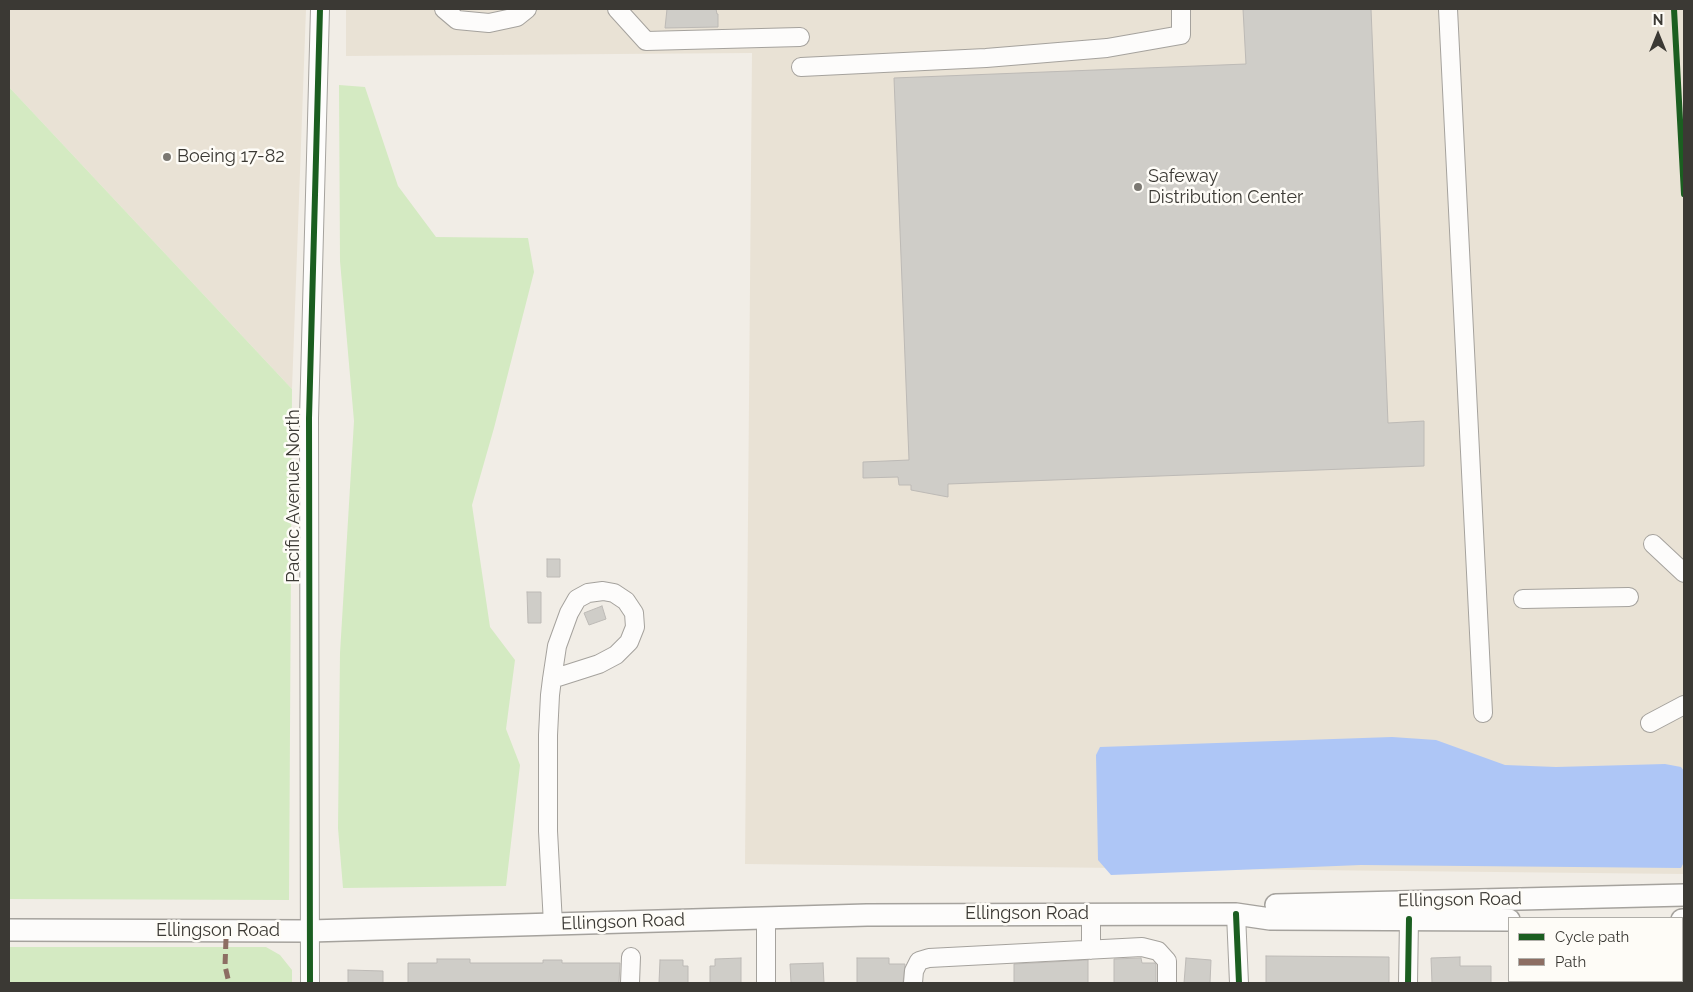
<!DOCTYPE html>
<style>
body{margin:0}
#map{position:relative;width:1693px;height:992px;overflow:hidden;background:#f1ede6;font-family:Raleway,sans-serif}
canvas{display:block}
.frame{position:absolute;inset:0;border:10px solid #3b3934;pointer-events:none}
.legend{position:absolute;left:1508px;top:917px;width:175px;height:65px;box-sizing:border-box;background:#fefcf7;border:1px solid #b0aea9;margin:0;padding:6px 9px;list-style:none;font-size:15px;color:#3b3934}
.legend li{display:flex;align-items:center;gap:10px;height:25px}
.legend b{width:25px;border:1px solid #b0aea9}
.north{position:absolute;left:1633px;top:10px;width:50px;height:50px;-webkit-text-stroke:4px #fefcf7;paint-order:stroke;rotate:0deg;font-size:14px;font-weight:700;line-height:20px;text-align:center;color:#3b3934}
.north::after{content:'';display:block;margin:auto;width:18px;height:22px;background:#3b3934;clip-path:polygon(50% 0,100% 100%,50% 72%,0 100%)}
</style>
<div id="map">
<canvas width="1693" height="992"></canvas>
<div class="frame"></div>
<ul class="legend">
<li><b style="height:6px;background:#1b5e20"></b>Cycle path</li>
<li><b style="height:6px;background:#8d6e63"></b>Path</li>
</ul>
<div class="north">N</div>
</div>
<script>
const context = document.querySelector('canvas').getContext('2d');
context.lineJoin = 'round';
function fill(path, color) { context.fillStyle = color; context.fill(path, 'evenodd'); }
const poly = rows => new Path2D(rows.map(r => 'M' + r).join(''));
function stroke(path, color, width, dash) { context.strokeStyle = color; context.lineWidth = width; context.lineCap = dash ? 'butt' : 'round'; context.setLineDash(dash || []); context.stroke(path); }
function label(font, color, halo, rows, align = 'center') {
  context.font = font + ' Raleway,sans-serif'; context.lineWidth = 5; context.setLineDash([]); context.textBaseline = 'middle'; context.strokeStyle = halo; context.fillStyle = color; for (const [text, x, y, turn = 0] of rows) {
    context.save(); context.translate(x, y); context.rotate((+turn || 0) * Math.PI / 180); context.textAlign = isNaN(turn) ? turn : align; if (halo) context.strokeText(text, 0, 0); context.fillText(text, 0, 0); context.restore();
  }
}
fill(poly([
 [9,9,306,9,292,389,9,87],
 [346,9,1684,9,1684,874,745,864,752,53,346,56]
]), '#e9e2d5');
fill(poly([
 [339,85,365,87,398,186,436,237,528,238,534,272,494,428,472,505,490,627,515,660,506,729,520,765,506,886,343,888,338,828,340,653,354,421,340,261],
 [9,87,292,389,289,900,9,899],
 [9,947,266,947,280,955,292,970,292,983,9,983]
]), '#d4eac2');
fill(poly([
 [1392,737,1436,740,1505,765,1556,767,1665,764,1681,767,1684,771,1684,862,1681,868,1361,865,1111,875,1098,860,1096,755,1100,747]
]), '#aec6f6');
const building = poly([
 [667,9,716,9,717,14,718,14,718,27,665,28,667,9],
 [1243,9,1371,9,1388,423,1424,421,1424,466,948,484,948,497,911,490,911,485,899,485,898,477,863,478,863,462,909,460,894,78,1246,64,1243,9],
 [547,559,560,559,560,577,547,577,547,559],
 [527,592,541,592,541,623,528,623,527,592],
 [602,606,606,619,589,625,584,613,602,606],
 [1266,956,1389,957,1389,983,1266,983,1266,956],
 [1460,957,1460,966,1491,966,1491,983,1432,983,1431,958,1460,957],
 [741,958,741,983,710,983,710,966,715,966,715,959,741,958],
 [857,958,889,958,889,964,905,964,903,983,857,983,857,958],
 [1141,958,1142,963,1155,963,1156,965,1156,983,1114,983,1114,959,1141,958],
 [1186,958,1211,960,1210,983,1184,983,1186,958],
 [437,959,470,959,470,963,543,963,543,960,562,960,562,963,620,963,619,983,408,983,408,963,437,963,437,959],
 [660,960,683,960,683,966,688,966,688,983,659,983,660,960],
 [1088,960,1088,983,1014,983,1014,964,1088,960],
 [823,963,824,983,791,983,790,964,823,963],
 [348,970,383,971,383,983,348,983,348,970]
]);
fill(building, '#cfcdc8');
stroke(building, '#bdbab6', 1);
const minor = poly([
 [444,9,457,20,489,23,517,17,527,9],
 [617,9,646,41,800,37],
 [1448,9,1483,713],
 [801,67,986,58,1107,48,1181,35,1181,9],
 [1653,544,1684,573],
 [1523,599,1629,597],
 [552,679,599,664,616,655,629,642,635,627,634,613,626,601,614,593,603,591,588,593,577,599,569,613,557,646,552,679,550,695,548,735,548,831,553,924],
 [1650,723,1684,705],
 [1091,914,1091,950],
 [1236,914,1239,983],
 [766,918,766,983],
 [310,983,309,418,320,9],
 [630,983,631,957],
 [913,983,914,971,919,961,929,958,1142,947,1158,951,1167,961,1167,983],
 [1408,983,1409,919]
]);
const major = poly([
 [1276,905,1684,895],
 [1682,920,1684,920],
 [9,930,310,931,867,915,1236,914,1270,919,1509,920]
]);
stroke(minor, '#a5a29d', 20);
stroke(major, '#a5a29d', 24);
stroke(minor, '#fdfcfb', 18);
stroke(major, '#fdfcfb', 21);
stroke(poly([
 [226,939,225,966,229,983]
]), '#8d6e63', 5, [10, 5]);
stroke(poly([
 [1674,9,1684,194],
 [1236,914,1239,983],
 [310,983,309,418,320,9],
 [1408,983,1409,919]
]), '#1b5e20', 6);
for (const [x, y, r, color] of [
 [167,157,5,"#7b7872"],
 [1138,187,5,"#7b7872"]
]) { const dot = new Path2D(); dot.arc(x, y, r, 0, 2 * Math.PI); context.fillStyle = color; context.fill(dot); stroke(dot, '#fefcf7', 2); }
label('18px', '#3b3934', '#fefcf7', [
 ["Boeing 17-82",177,157],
 ["Safeway",1148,177],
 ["Distribution Center",1148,198]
], 'left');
label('18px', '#3b3934', '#fefcf7', [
 ["Pacific Avenue North",294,496,-90],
 ["Ellingson Road",1460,900,-1],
 ["Ellingson Road",1027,914],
 ["Ellingson Road",623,922,-2],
 ["Ellingson Road",218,931]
]);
</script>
